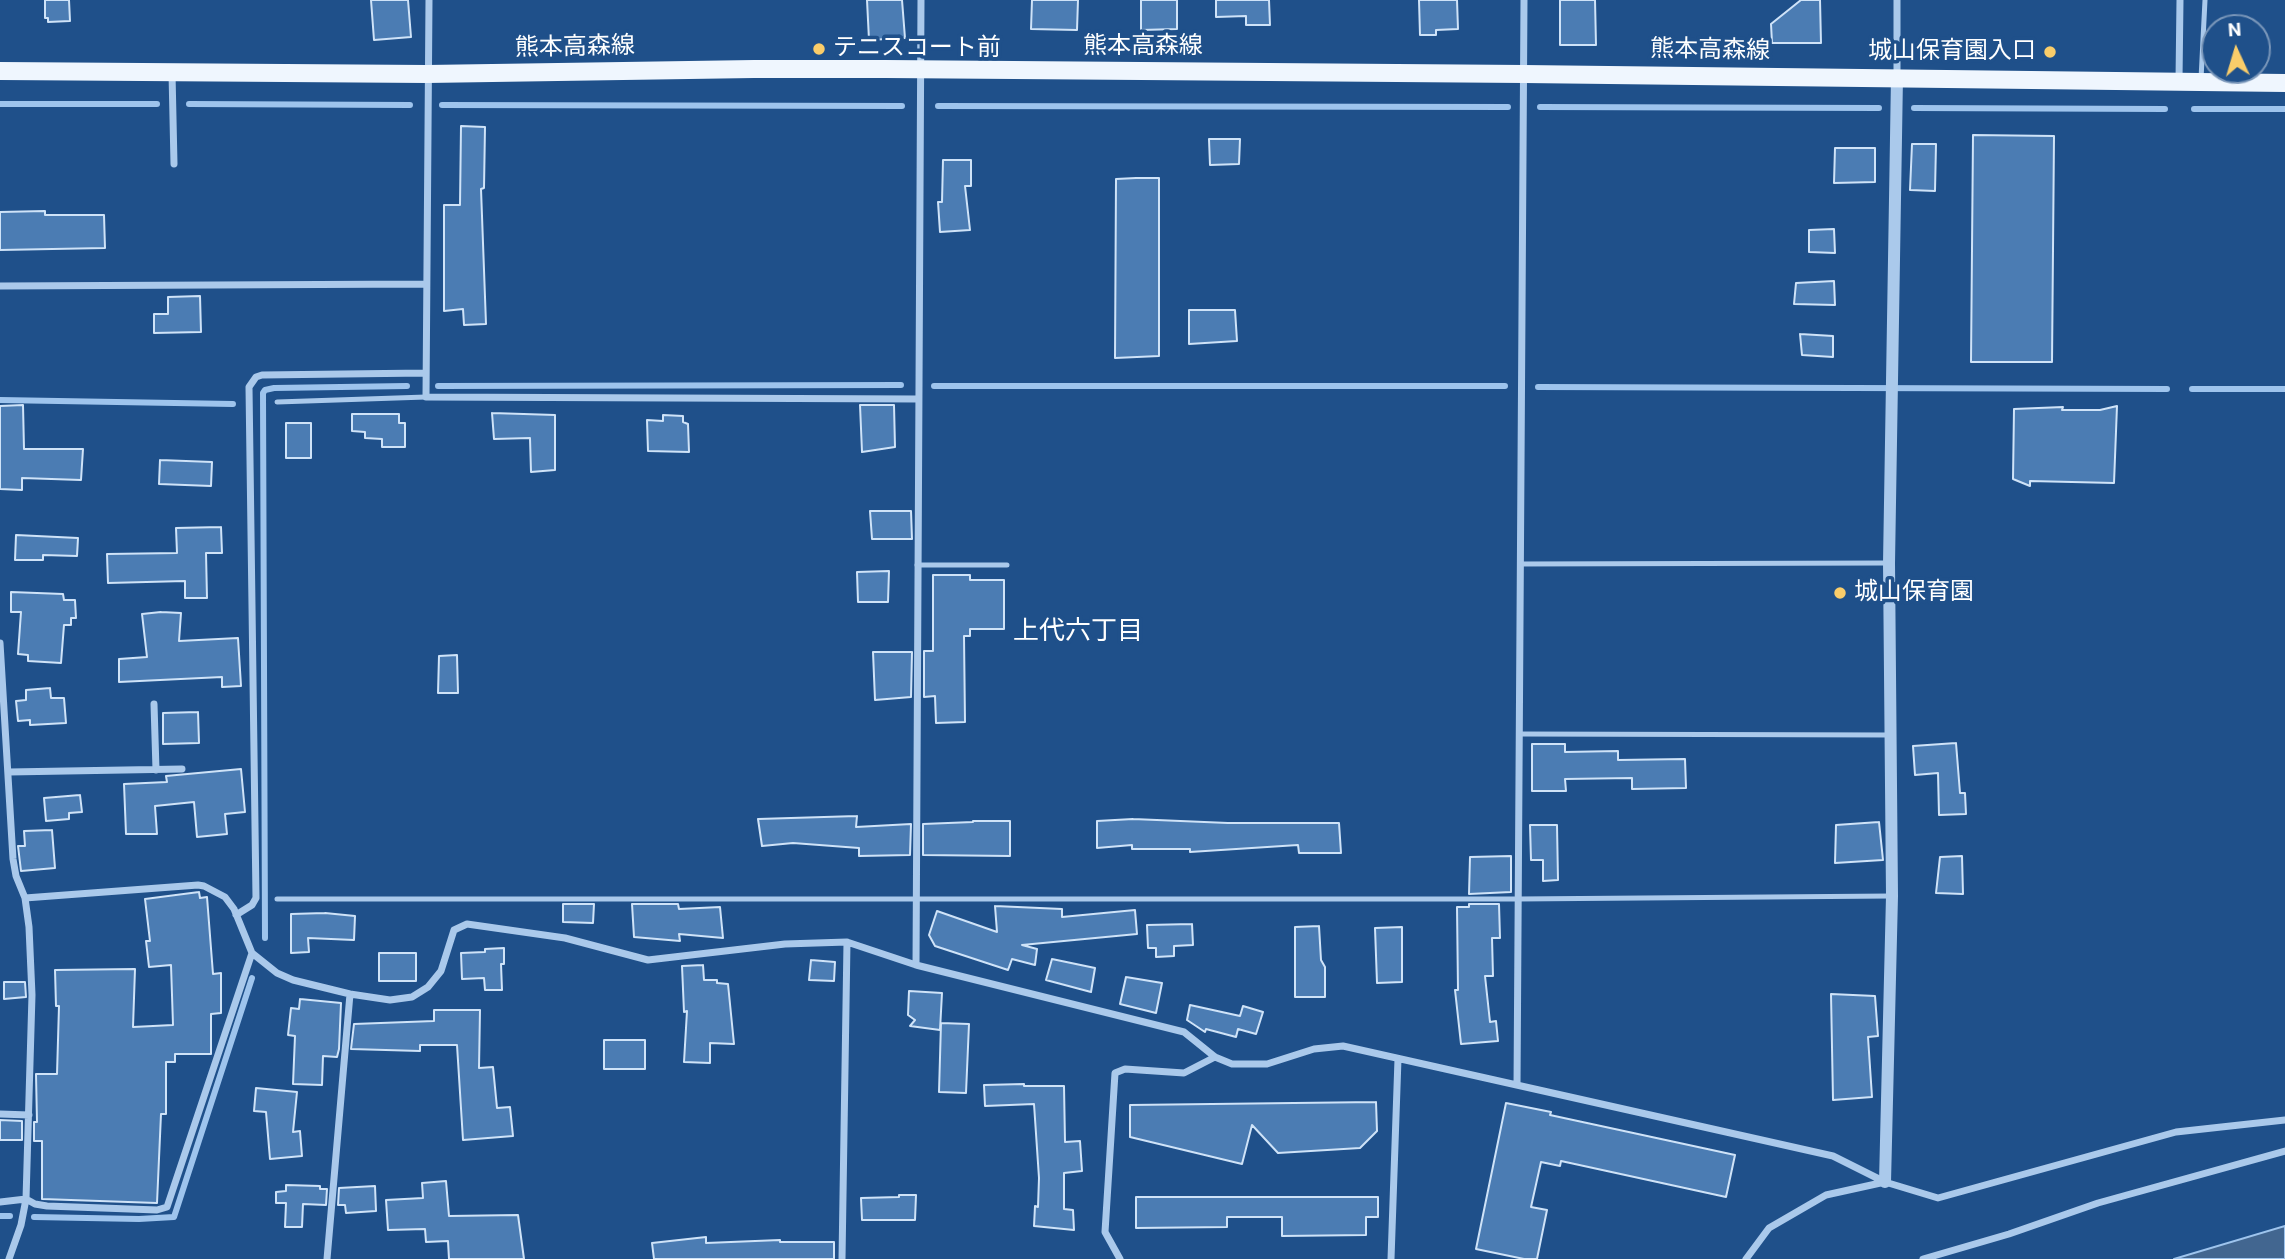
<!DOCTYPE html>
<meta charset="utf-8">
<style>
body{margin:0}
#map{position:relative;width:2285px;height:1259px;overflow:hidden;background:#1f508a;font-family:Roboto,sans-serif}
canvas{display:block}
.north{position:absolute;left:2201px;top:14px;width:70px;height:70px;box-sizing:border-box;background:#1f508a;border:2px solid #7996b9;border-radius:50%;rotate:356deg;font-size:19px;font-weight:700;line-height:28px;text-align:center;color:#fff}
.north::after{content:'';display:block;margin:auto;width:24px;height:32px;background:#facd6a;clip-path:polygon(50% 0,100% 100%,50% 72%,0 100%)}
</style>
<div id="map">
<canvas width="2285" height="1259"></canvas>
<div class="north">N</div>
</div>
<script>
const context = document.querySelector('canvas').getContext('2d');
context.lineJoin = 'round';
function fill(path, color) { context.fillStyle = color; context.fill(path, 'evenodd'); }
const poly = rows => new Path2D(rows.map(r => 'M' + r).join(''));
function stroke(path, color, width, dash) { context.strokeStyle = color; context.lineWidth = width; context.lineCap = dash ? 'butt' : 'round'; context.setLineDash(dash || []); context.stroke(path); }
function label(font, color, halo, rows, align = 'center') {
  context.font = font + ' Roboto,"Noto Sans JP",sans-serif'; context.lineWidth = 7; context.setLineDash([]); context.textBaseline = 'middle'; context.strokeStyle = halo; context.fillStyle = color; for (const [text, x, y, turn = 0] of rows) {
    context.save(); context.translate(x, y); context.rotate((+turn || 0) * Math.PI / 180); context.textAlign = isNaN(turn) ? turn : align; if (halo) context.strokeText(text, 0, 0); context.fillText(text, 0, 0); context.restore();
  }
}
const water = poly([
 [2285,1226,2285,1259,2174,1259,2285,1226]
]);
fill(water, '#426690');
stroke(water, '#9ec4ed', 2);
stroke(poly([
 [0,104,157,104],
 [189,104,410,105],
 [442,105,902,106],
 [938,106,1508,107],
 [1540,107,1879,108],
 [1914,108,2165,109],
 [2194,109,2285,109],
 [438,386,901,385],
 [934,386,1505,386],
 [1538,387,2167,389],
 [2192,389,2285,389],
 [0,400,233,404],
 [265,938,263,393,265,390,274,388,407,386],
 [0,1216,10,1216],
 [34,1217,139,1219,174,1217,252,978]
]), '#9ec4ed', 6);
const building = poly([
 [45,0,69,0,70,21,48,22,48,18,45,18,45,0],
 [371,0,408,0,411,37,374,40,371,0],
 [867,0,902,0,905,38,869,40,867,0],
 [1032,0,1078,0,1077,30,1031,29,1032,0],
 [1141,0,1177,0,1177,29,1141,30,1141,0],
 [1216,0,1269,0,1270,25,1246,25,1246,16,1216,17,1216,0],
 [1419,0,1457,0,1458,29,1436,30,1436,35,1420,35,1419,0],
 [1560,0,1595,0,1596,45,1560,45,1560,0],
 [1801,0,1820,0,1821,43,1772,43,1771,24,1801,0],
 [461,126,485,127,484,188,481,189,486,324,464,325,463,309,444,311,444,205,460,205,461,126],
 [1973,135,2054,136,2052,362,1971,362,1973,135],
 [1209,139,1240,139,1239,164,1210,165,1209,139],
 [1912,144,1936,144,1935,191,1910,190,1912,144],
 [1835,148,1875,148,1875,182,1834,183,1835,148],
 [943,160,971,160,971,186,965,186,970,230,940,232,938,202,942,202,943,160],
 [1136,178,1159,178,1159,356,1115,358,1116,179,1136,178],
 [45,211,45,215,104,215,105,248,0,250,0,212,45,211],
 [1834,229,1835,253,1809,252,1809,230,1834,229],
 [1834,281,1835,305,1794,304,1796,283,1834,281],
 [200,296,201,332,154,333,154,314,168,314,168,297,200,296],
 [1189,310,1235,310,1237,341,1189,344,1189,310],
 [1800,334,1833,336,1833,357,1802,355,1800,334],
 [23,405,24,449,83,449,81,480,22,478,22,490,0,489,0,406,23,405],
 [860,405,894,405,895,447,862,452,860,405],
 [2117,406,2114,483,2030,481,2030,486,2013,479,2014,409,2063,407,2062,410,2100,410,2117,406],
 [492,413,555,415,555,470,531,472,530,438,494,439,492,413],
 [352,414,399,414,399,423,405,423,405,447,382,447,382,439,365,438,365,432,352,431,352,414],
 [663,415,683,416,683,422,688,424,689,452,648,451,647,420,663,421,663,415],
 [286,423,311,423,311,458,286,458,286,423],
 [160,460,212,462,211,486,159,484,160,460],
 [870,511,911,511,912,539,872,539,870,511],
 [221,527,222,553,206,553,207,598,185,598,185,581,108,583,107,554,177,553,176,528,221,527],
 [16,535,78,538,77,556,43,555,43,560,15,560,16,535],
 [889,571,888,602,858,602,857,572,889,571],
 [933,575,970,575,970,580,1004,580,1004,629,970,629,970,636,964,636,965,722,936,723,935,696,924,697,924,651,933,651,933,575],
 [11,592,63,594,64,600,75,600,76,618,71,618,71,625,64,625,61,663,28,661,28,655,18,654,21,612,11,612,11,592],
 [161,612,181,613,179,641,238,638,241,686,222,687,222,677,119,682,119,659,147,657,142,614,161,612],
 [873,652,912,652,911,697,875,700,873,652],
 [457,655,458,693,438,693,439,656,457,655],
 [50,688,51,698,64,698,66,723,30,725,30,720,18,721,16,701,26,700,26,690,50,688],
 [198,712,199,743,163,744,163,713,198,712],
 [1956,743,1960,793,1965,793,1966,814,1939,815,1938,773,1915,775,1913,746,1956,743],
 [1532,744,1565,744,1565,752,1618,751,1618,760,1685,759,1686,788,1632,789,1632,778,1565,779,1566,791,1532,791,1532,744],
 [241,769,245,812,225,814,227,834,197,837,194,802,155,806,157,834,126,834,124,784,167,782,166,776,241,769],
 [80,795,82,812,69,813,69,819,46,821,44,798,80,795],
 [857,816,856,827,911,824,910,855,859,856,859,848,793,843,762,846,758,819,857,816],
 [1133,819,1228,823,1339,823,1341,853,1299,853,1298,845,1190,852,1190,849,1132,849,1132,845,1097,848,1097,821,1133,819],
 [973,821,1010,821,1010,856,923,855,923,824,973,822,973,821],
 [1879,822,1883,860,1835,863,1836,825,1879,822],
 [1530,825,1557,825,1558,880,1543,881,1543,860,1531,860,1530,825],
 [52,830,55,868,21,871,18,846,25,846,24,831,52,830],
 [1511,856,1511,892,1469,894,1470,857,1511,856],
 [1962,856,1963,894,1936,893,1940,857,1962,856],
 [199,892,200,898,207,897,213,974,221,973,221,1013,211,1014,211,1054,175,1054,175,1062,166,1062,166,1114,161,1114,157,1203,42,1199,42,1141,34,1141,34,1122,37,1122,36,1074,57,1074,59,1006,56,1006,55,970,135,969,133,1027,173,1025,171,965,149,967,146,941,150,941,145,899,199,892],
 [563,904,594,904,593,923,563,922,563,904],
 [632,904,678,904,679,909,720,907,723,938,679,934,680,941,634,937,632,904],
 [1469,904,1499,904,1500,938,1492,938,1493,976,1485,976,1490,1022,1496,1021,1498,1041,1461,1044,1455,990,1458,990,1457,907,1469,907,1469,904],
 [995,906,1062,909,1062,917,1135,910,1137,934,1022,945,1037,949,1035,965,1012,959,1008,970,935,946,929,935,937,911,997,932,995,906],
 [325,913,355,916,354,940,308,938,309,952,291,953,291,914,325,913],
 [1192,924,1193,945,1174,946,1174,956,1156,957,1156,948,1148,948,1147,925,1192,924],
 [1319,926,1321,960,1325,967,1325,997,1295,997,1295,927,1319,926],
 [1402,927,1402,982,1377,983,1375,928,1402,927],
 [504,948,504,964,501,964,502,990,485,990,484,978,462,979,461,953,485,952,485,949,504,948],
 [379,953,416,953,416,981,379,981,379,953],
 [1052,959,1095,968,1091,992,1046,980,1052,959],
 [811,960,835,962,834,981,809,980,811,960],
 [703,965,704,980,717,980,717,983,728,984,734,1044,710,1043,710,1063,684,1062,687,1011,684,1012,682,966,703,965],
 [1126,977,1162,983,1156,1013,1120,1004,1126,977],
 [4,982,25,982,26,997,4,999,4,982],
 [909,991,942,993,940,1030,910,1026,915,1020,908,1015,909,991],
 [1831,994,1875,996,1878,1036,1868,1037,1872,1097,1833,1100,1831,994],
 [300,999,341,1003,339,1049,337,1057,323,1056,322,1085,293,1084,295,1036,288,1035,291,1008,299,1009,300,999],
 [1190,1005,1240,1016,1243,1006,1263,1012,1256,1034,1238,1029,1236,1037,1206,1029,1205,1032,1187,1020,1190,1005],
 [434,1010,480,1010,479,1068,493,1067,497,1108,510,1107,513,1136,463,1140,457,1045,420,1045,420,1051,351,1049,354,1024,434,1021,434,1010],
 [941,1023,969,1024,966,1093,939,1092,941,1023],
 [604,1040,645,1040,645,1069,604,1069,604,1040],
 [1024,1084,1024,1086,1064,1086,1065,1142,1080,1141,1082,1171,1064,1173,1064,1209,1073,1210,1074,1230,1034,1226,1035,1206,1038,1207,1039,1178,1034,1104,985,1106,984,1085,1024,1084],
 [256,1088,297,1092,293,1132,300,1131,302,1156,270,1159,266,1112,254,1111,256,1088],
 [1376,1102,1377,1131,1360,1148,1278,1153,1252,1125,1242,1164,1130,1137,1130,1105,1376,1102],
 [1506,1103,1551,1112,1550,1115,1735,1155,1726,1197,1561,1161,1560,1166,1541,1162,1531,1207,1547,1210,1537,1259,1524,1259,1476,1249,1506,1103],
 [0,1120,22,1121,22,1140,0,1140,0,1120],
 [446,1181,449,1216,518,1215,524,1259,449,1259,448,1241,426,1242,425,1229,388,1230,386,1200,423,1198,422,1183,446,1181],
 [286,1185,320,1186,320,1189,327,1189,326,1205,303,1204,302,1227,285,1227,286,1203,276,1203,276,1192,286,1191,286,1185],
 [375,1186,376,1211,346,1213,345,1205,338,1205,339,1188,375,1186],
 [899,1195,916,1195,915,1220,862,1220,861,1198,899,1197,899,1195],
 [1136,1197,1378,1197,1378,1217,1366,1217,1366,1235,1282,1236,1282,1217,1227,1217,1227,1227,1136,1228,1136,1197],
 [706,1237,706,1243,780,1240,780,1242,834,1242,834,1259,654,1259,652,1243,706,1237]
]);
fill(building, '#4b7cb3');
stroke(building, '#cfe3f8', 2);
stroke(poly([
 [2201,79,2205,0],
 [277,402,426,397],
 [1520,564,1888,563],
 [917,565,1007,565],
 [1519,734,1891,735],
 [277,899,1518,899,1891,896]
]), '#aac9eb', 5);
stroke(poly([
 [429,0,426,397,918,399],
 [172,73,174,164],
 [1897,76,1897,0],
 [2179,80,2180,0],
 [0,286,426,284],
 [0,643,13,859,16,876,25,898,29,927,32,995,26,1199,21,1225,9,1259],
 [154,704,156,770],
 [9,772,182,769],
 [25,898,198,885,204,886,225,897,234,909,252,953,277,973,293,980,350,994,390,1000,412,997,428,987,441,971,454,930,467,924,565,938,648,960,785,944,847,942,916,965,1184,1032,1215,1057,1232,1064,1267,1064,1314,1049,1343,1046,1833,1156,1885,1182],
 [236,915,252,905,256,898,249,387,256,377,262,375,426,373],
 [916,965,921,0],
 [1517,1085,1524,0],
 [0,1114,29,1115],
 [0,1202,26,1199,35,1204,47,1206,157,1210,167,1207,252,953],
 [327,1259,350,994],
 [842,1259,847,942],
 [1120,1259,1105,1232,1115,1073,1125,1069,1184,1073,1215,1057],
 [1391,1259,1398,1059],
 [1746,1259,1769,1228,1826,1195,1885,1182,1938,1198,2176,1132,2285,1120],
 [1923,1259,2009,1234,2098,1203,2285,1151]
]), '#aac9eb', 7);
stroke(poly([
 [1885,1182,1892,896,1889,563,1897,77]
]), '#aac9eb', 12);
stroke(poly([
 [0,71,427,74,754,69,886,69,1524,74,2285,83]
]), '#eff6fe', 18);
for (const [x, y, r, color] of [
 [819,49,7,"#facd6a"],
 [2050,52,7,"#facd6a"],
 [1840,593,7,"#facd6a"]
]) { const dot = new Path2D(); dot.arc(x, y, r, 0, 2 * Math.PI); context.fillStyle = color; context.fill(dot); stroke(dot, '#1f508a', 2.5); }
label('24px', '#fff', '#1f508a', [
 ["熊本高森線",1143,47],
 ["熊本高森線",575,48,-1],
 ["熊本高森線",1710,51,1]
]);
label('24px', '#fff', '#1f508a', [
 ["テニスコート前",833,49],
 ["城山保育園入口",2036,52,"right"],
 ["城山保育園",1854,593]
], 'left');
label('26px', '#fff', '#1f508a', [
 ["上代六丁目",1078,632]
]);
</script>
